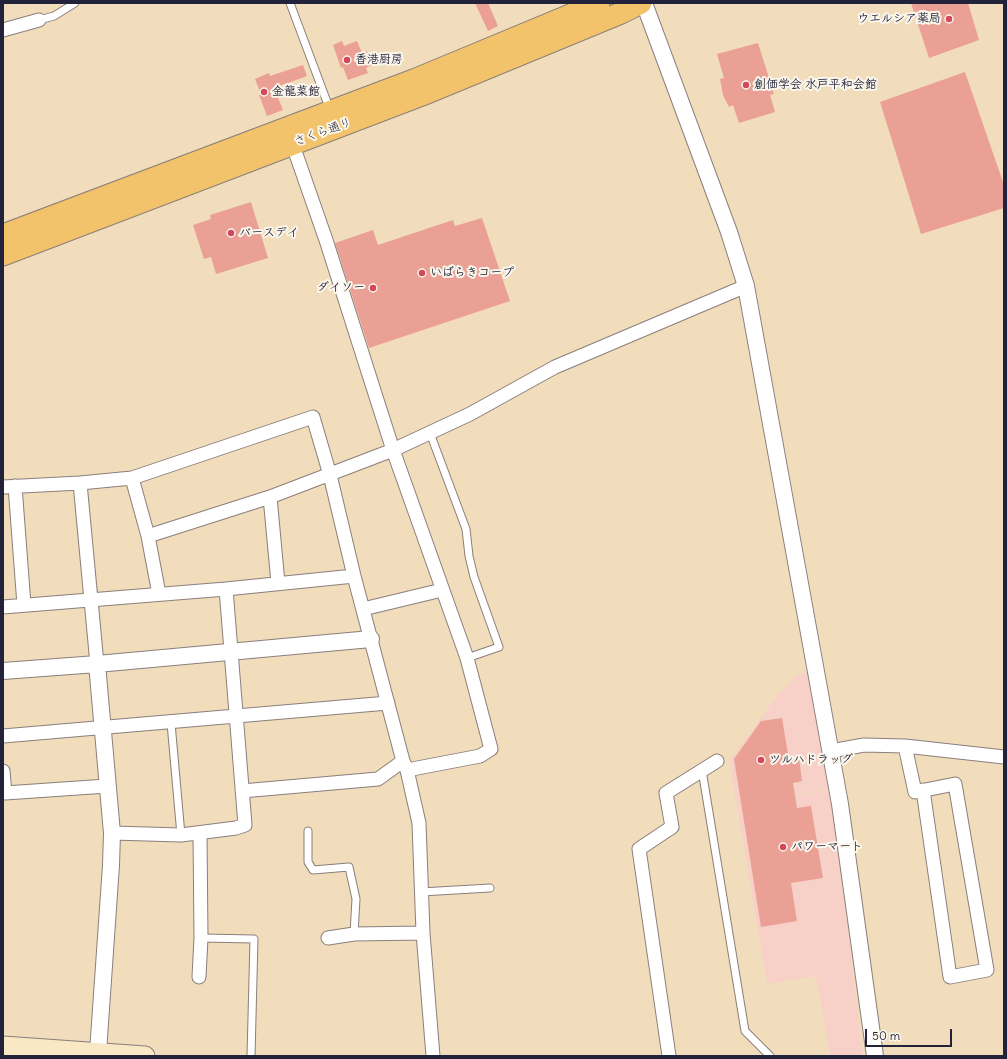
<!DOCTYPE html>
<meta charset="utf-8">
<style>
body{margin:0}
#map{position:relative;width:1007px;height:1059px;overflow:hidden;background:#f1dcbb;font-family:Delius,sans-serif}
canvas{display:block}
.frame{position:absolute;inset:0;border:4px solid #22223b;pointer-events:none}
.scale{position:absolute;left:865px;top:1029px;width:87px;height:18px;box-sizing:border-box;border:2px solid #22223b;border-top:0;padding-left:5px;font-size:12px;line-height:14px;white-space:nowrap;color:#22223b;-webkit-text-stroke:3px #fbf7ec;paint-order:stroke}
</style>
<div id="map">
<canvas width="1007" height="1059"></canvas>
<div class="frame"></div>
<div class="scale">50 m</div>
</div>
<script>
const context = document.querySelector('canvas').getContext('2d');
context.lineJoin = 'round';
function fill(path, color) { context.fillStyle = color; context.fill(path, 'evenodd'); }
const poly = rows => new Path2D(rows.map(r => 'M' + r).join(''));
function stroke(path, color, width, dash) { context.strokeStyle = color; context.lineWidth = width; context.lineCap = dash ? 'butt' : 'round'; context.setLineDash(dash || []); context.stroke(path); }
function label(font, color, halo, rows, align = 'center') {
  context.font = font + ' Delius,"Klee One",sans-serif'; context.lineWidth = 4; context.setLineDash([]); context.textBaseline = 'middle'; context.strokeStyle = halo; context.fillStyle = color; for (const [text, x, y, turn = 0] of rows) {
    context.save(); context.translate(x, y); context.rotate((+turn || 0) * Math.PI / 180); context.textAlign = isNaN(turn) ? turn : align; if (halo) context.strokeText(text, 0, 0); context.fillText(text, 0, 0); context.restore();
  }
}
fill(poly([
 [807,672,829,789,736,804,730,760,777,696,797,675],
 [829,790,847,922,863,1056,830,1056,816,976,767,984,737,805]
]), '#f7d1c7');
fill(poly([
 [475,3,488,3,498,26,488,31],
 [911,3,968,3,979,40,929,58],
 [342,41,344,46,357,41,362,53,367,51,372,65,366,68,368,73,348,80,343,67,341,68,333,45],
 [758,43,774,94,770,95,775,112,739,123,733,105,729,107,723,95,720,79,724,78,717,54],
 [303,65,307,76,274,88,283,110,267,116,259,95,261,94,255,79,269,73,270,76],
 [965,72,1004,185,1004,208,921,234,880,102],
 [251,202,268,258,216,274,211,257,204,259,193,225,211,219,210,215],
 [482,218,510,301,369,348,335,243,373,230,378,245,453,220,455,226],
 [782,718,789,760,799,758,802,781,793,783,797,808,811,806,823,878,791,883,797,921,761,927,734,759,761,721]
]), '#eaa095');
const service = poly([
 [290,3,330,110],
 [39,20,54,16,75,3],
 [430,433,466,529,469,556,474,577,499,647,467,658],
 [171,723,181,835],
 [702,770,745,1031,770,1056],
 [308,831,308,862,313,870,349,867,356,899,354,934],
 [421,892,490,888],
 [201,938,254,939,251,1056]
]);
const minor = poly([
 [3,30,39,20],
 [290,137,326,240,393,450,467,658,491,749,480,756,407,770],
 [132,478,148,536,159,594],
 [80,483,97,664],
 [15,486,24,605],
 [3,487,80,483,132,478,313,417,330,475,354,576,403,761,407,770,419,823,423,933,433,1056],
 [270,497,278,583],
 [148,536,270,497,393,450,470,414,555,367,746,286],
 [3,607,226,589,354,576],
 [363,609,442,590],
 [3,736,388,703],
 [905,746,915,792,955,784,987,970,950,977,923,790],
 [831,751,864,745,905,746,1004,757],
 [3,771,5,793,107,786],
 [242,791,378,779,403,761],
 [112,833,181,835,236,828,245,825,226,589],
 [328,938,354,934,423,933],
 [199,977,201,938,200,833],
 [669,1056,639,849,672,827,666,793,717,761]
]);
const tertiary = poly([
 [644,3,729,232,746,286,840,804,875,1056],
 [97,664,112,833,111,865,98,1052],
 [3,671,97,664,371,639]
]);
const secondary = poly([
 [3,1046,145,1056]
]);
const primary = poly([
 [3,235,416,79,599,3],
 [3,255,422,95,621,13,641,3]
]);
stroke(service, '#8a7f7b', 9);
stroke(minor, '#8a7f7b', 15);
stroke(tertiary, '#8a7f7b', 18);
stroke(secondary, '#8a7f7b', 21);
stroke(primary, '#8a7f7b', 23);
stroke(service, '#fff', 7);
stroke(minor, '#fff', 13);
stroke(tertiary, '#fff', 16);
stroke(secondary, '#fae7c3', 19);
stroke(primary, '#f2c36a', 21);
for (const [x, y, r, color] of [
 [949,19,4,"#d1495b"],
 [347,60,4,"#d1495b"],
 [746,85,4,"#d1495b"],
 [264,92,4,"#d1495b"],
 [231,233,4,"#d1495b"],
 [422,273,4,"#d1495b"],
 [373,288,4,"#d1495b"],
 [761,760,4,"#d1495b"],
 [783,847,4,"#d1495b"]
]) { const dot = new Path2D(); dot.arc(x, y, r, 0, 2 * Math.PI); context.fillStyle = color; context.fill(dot); stroke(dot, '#fbf7ec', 1.5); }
label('bold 12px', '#22223b', '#fbf7ec', [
 ["ウエルシア薬局",941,19,"right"],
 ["香港厨房",355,60],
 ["創価学会 水戸平和会館",754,85],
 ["金龍菜館",272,92],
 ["バースデイ",239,233],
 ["いばらきコープ",430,273],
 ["ダイソー",365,288,"right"],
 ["ツルハドラッグ",769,760],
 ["パワーマート",791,847]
], 'left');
label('12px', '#22223b', '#fbf7ec', [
 ["さくら通り",323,132,-20]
]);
</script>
